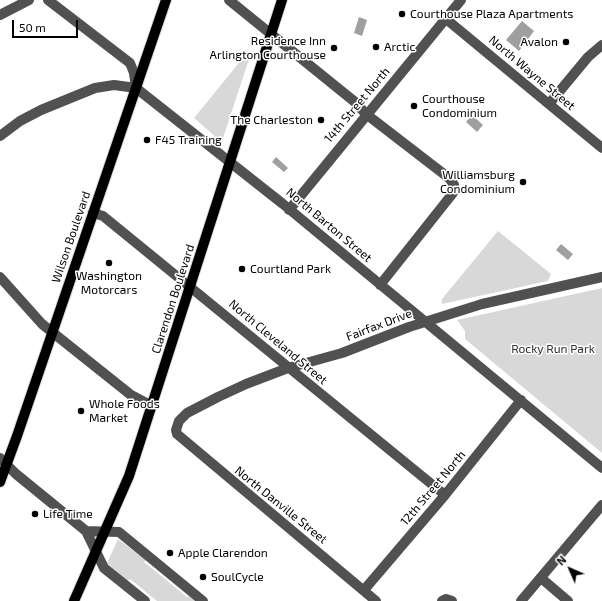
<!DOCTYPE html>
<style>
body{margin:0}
#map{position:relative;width:602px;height:601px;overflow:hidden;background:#fff;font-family:"Exo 2",sans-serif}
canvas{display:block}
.north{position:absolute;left:550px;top:549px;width:40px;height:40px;-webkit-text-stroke:3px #fff;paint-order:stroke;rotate:315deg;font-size:11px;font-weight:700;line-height:16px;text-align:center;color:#000}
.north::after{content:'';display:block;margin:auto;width:14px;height:18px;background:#000;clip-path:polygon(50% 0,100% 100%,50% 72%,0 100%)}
.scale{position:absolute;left:12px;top:20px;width:66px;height:18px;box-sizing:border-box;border:2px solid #000;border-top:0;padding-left:5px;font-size:12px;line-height:14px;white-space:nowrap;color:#000;-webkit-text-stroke:3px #fff;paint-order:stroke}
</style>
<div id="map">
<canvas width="602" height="601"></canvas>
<div class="north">N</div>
<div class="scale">50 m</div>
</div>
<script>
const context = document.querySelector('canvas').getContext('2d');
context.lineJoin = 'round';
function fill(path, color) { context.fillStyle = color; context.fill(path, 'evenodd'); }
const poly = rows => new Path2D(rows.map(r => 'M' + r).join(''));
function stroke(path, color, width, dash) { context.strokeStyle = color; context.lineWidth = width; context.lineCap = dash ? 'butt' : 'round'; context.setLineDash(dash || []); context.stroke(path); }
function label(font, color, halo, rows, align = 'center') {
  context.font = font + ' "Exo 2",sans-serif'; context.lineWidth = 3; context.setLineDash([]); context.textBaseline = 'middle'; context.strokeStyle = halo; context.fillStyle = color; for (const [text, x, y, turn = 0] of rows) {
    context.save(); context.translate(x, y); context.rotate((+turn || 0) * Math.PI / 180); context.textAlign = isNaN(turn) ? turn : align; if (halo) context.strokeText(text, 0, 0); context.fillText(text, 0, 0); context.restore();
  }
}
fill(poly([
 [247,53,251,53,223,138,217,138,194,118],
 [498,231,551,274,548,281,442,304,442,299],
 [602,288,602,453,465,339,465,331,457,320],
 [118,539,146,560,144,562,187,597,189,596,195,601,157,601,130,579,128,581,107,563]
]), '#d8d8d8');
fill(poly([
 [359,17,367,20,362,36,354,33],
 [522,21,534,31,519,51,506,40],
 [472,115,483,125,477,132,466,122],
 [276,157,288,168,284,172,272,162],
 [561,244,573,254,568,260,556,250]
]), '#9f9f9f');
const major = poly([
 [0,482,17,436,166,0],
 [74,601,129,476,282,0]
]);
stroke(major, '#dbdbdb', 12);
stroke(poly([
 [48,0,130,63,134,73,136,88],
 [229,0,355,102,366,114,449,178,454,185,453,193,380,285],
 [0,15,29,0],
 [446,19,602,148],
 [136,88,283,204,602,468],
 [549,104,588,57,602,45],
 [0,136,20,121,41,110,95,88,114,85,136,88],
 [289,210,461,0],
 [93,213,103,216,445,495],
 [0,277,42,324,131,395,152,406],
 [0,458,16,474,86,531,104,568,145,601],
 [86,531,119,532,203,601],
 [541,578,568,601],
 [364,590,445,495,521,400],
 [376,601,177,434,176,430,179,421,187,413,218,397,246,384,288,368,342,353,409,327,482,304,602,277],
 [442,601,446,599,452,601],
 [521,601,602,505]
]), '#515151', 10);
stroke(major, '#000', 10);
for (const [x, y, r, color] of [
 [402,14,4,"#000"],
 [566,42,4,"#000"],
 [376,47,4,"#000"],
 [334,48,4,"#000"],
 [414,106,4,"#000"],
 [321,120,4,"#000"],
 [147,140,4,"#000"],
 [523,182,4,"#000"],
 [109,263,4,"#000"],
 [242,269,4,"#000"],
 [81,411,4,"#000"],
 [35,514,4,"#000"],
 [170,553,4,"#000"],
 [203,577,4,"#000"]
]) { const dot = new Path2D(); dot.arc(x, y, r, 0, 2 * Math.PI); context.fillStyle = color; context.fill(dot); stroke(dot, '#fff', 1.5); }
label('12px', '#000', '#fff', [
 ["Courthouse Plaza Apartments",410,14],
 ["Residence Inn",326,41,"right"],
 ["Arlington Courthouse",326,55,"right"],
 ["Avalon",558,42,"right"],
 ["Arctic",384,47],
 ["Courthouse",422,99],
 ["Condominium",422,113],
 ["The Charleston",313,120,"right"],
 ["F45 Training",155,140],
 ["Williamsburg",515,175,"right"],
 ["Condominium",515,189,"right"],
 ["Courtland Park",250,269],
 ["Washington",109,276,"center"],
 ["Motorcars",109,290,"center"],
 ["Whole Foods",89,404],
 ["Market",89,418],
 ["Life Time",43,514],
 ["Apple Clarendon",178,553],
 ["SoulCycle",211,577]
], 'left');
label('12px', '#000', '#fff', [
 ["North Wayne Street",532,73,40],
 ["14th Street North",357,105,-50],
 ["North Barton Street",329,225,40],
 ["Wilson Boulevard",71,237,-71],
 ["Clarendon Boulevard",173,299,-72],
 ["Fairfax Drive",379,325,-21],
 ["North Cleveland Street",278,342,40],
 ["12th Street North",433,488,-50],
 ["North Danville Street",281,505,39]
]);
label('12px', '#2f2f2f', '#fff', [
 ["Rocky Run Park",553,349]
]);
</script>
